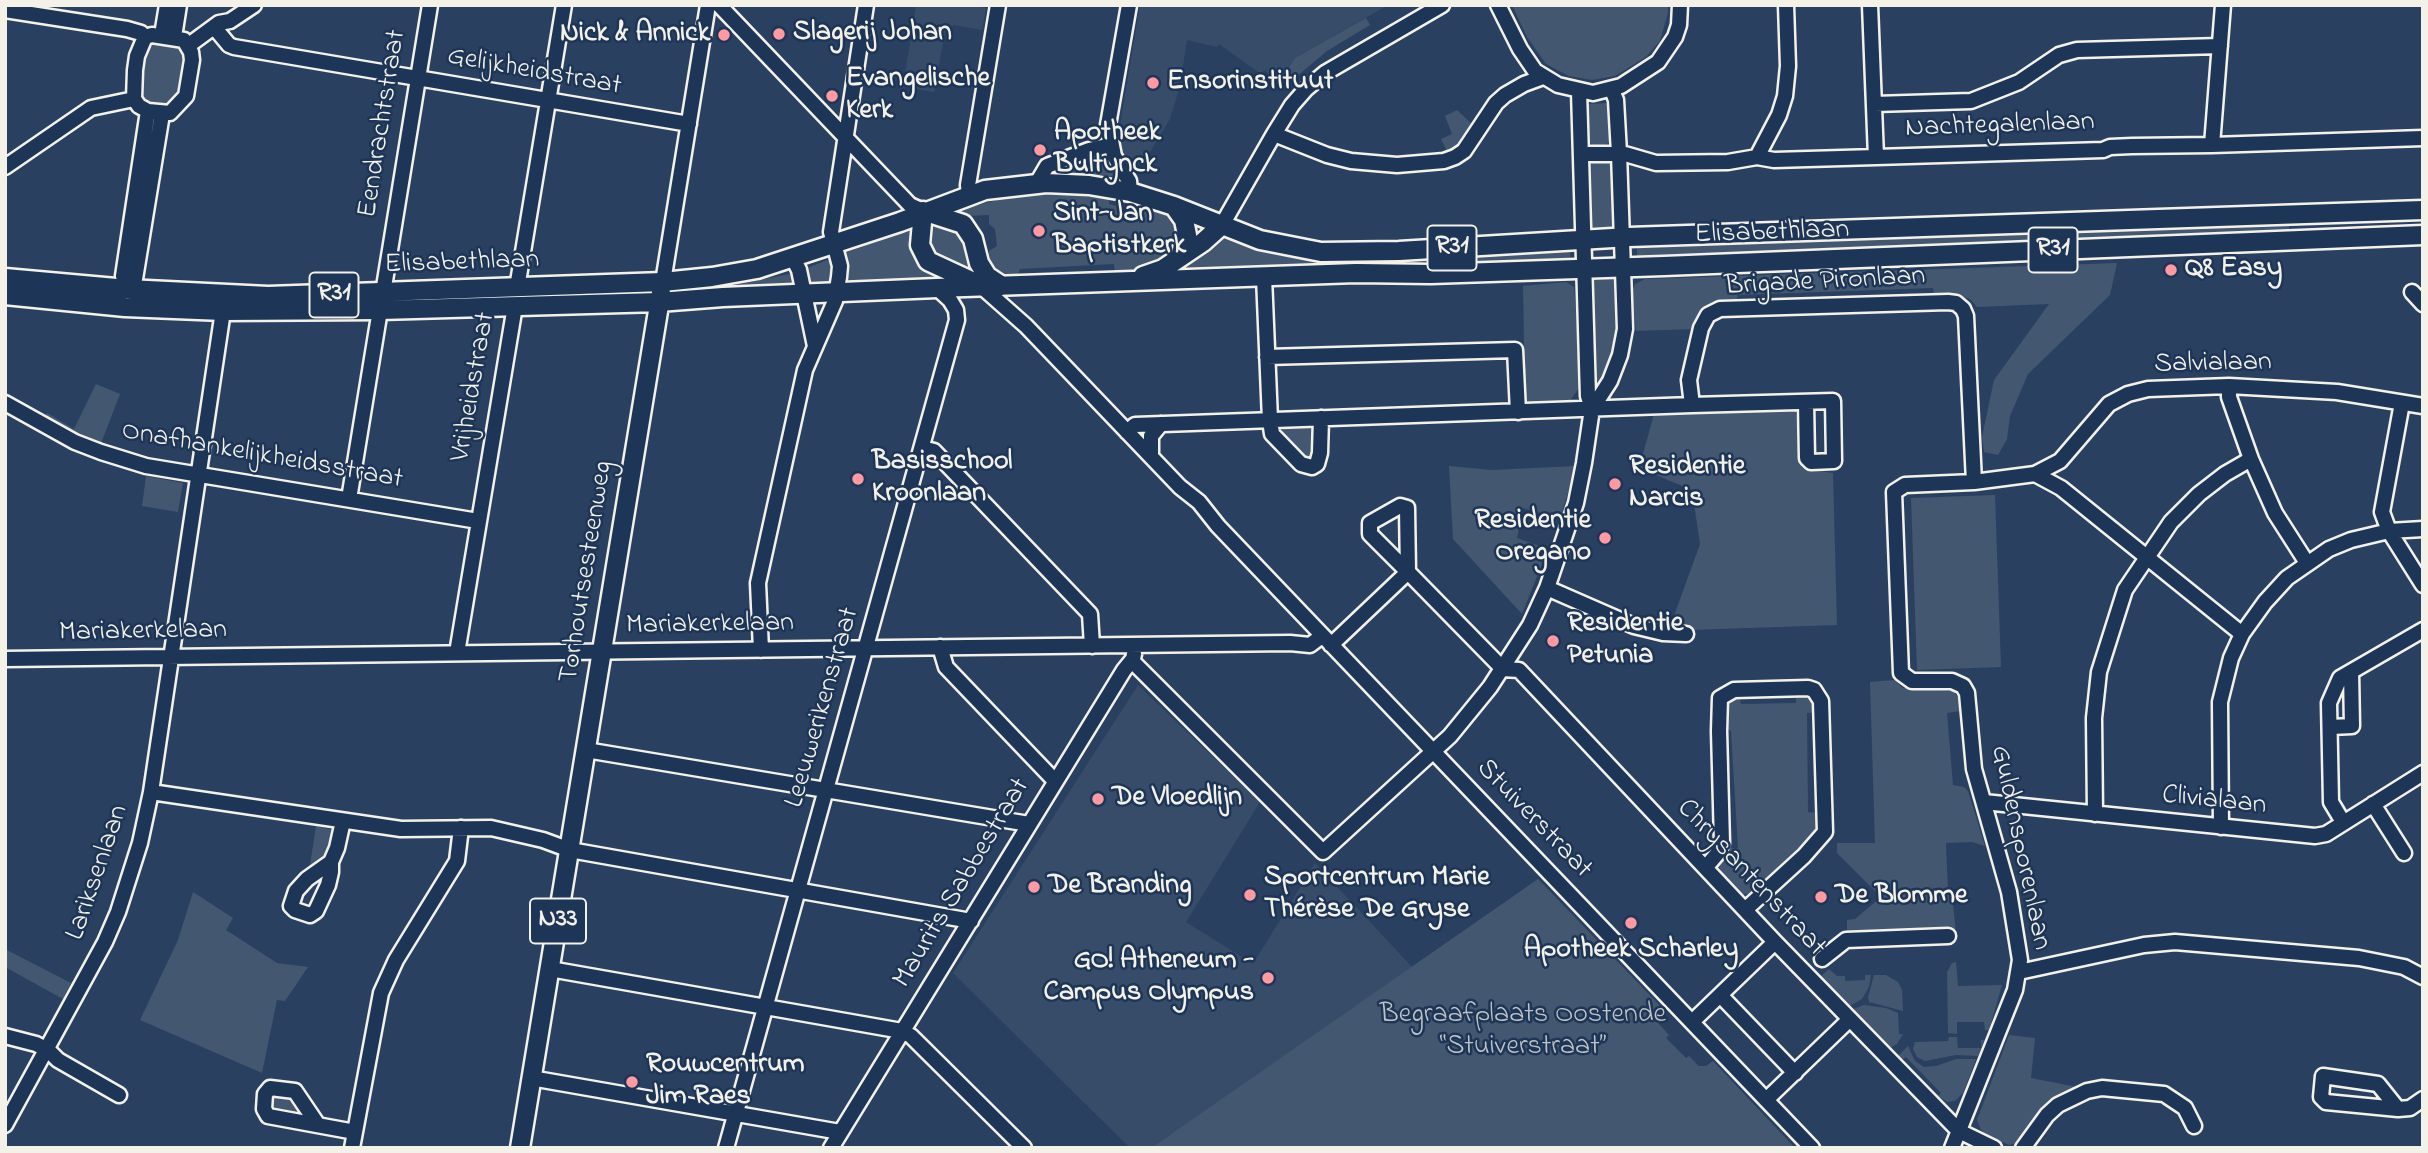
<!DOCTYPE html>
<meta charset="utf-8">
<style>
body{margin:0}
#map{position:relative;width:2428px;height:1153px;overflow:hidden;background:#2a4060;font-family:"Indie Flower",sans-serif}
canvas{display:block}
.frame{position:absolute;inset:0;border:7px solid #f4f1e8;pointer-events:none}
</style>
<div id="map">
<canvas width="2428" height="1153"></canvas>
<div class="frame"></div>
</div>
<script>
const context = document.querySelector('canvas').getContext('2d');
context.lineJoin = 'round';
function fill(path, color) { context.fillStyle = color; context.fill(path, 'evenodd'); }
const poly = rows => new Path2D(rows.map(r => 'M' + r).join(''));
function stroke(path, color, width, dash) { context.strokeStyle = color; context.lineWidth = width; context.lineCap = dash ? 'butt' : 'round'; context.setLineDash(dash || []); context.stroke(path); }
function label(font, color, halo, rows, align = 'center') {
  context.font = font + ' "Indie Flower",sans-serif'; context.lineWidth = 5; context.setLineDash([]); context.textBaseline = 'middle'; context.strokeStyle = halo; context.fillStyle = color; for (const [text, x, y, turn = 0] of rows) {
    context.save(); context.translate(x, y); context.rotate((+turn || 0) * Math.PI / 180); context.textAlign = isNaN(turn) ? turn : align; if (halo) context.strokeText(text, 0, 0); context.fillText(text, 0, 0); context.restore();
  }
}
fill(poly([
 [916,5,969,5,986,8,982,30,953,25,951,33,945,32,934,92,903,87],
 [1140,5,1388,5,1295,58,1278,81,1264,70,1261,74,1219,44,1217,47,1187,40,1180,86,1170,119,1142,165,1125,161,1118,138],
 [1138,685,1260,802,1186,922,1253,964,1315,863,1412,967,1151,1148,1130,1148,953,973]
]), '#374c69');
fill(poly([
 [1512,5,1668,5,1668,13,1660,41,1646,57,1615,76,1592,80,1569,76,1546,64,1527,37],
 [1366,18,1370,25,1327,51,1296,77,1287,70,1295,58],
 [157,41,177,44,183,52,186,64,179,97,165,108,148,105,141,95,138,83,145,52],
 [1610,103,1612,139,1606,145,1595,147,1586,140,1586,104],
 [1457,110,1473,125,1457,146,1447,151,1441,139,1452,134,1445,116],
 [1109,155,1123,178,1086,173,1054,171,1054,168,1064,163,1065,170],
 [1597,159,1607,160,1613,165,1618,227,1587,228,1587,165],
 [1063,194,1109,199,1109,204,1139,212,1151,206,1168,212,1182,226,1176,250,1152,264,1115,275,1114,264,1020,269,1017,277,1004,277,996,272,987,258,989,251,997,246,995,229,989,224,989,215,966,216,959,210,1001,199,1034,194],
 [945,223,964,235,972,264,966,270,950,267,927,248,930,230,939,224],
 [2289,223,2289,232,1661,256,1637,262,1637,248],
 [913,229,953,281,845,286,842,254],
 [1219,233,1357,258,1543,251,1570,245,1570,259,1174,274,1173,271],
 [827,260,834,265,833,280,828,284,813,285,807,280,805,269],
 [2117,263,2110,295,2028,374,2010,416,2007,439,1998,455,1984,452,1982,437,1994,380,2049,304,1977,307,1970,299,1958,295,1934,295,1933,288,1738,295,1736,304,1709,305,1700,309,1693,329,1636,331,1632,291,1635,284,1645,279],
 [794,273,797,286,731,288,731,286],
 [1619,279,1620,334,1606,378,1595,394,1589,280],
 [1566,282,1574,287,1581,385,1570,401,1527,403,1525,402,1523,286],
 [96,384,120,394,100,446,44,417,47,413,74,429],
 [1796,411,1802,468,1833,473,1837,625,1689,630,1670,627,1700,544,1692,490,1639,468,1654,414],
 [1312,428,1316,430,1317,446,1312,458,1304,459,1279,434,1284,429],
 [1449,466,1492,470,1576,466,1560,519,1523,508,1517,538,1548,549,1522,614,1453,539],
 [146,476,183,483,178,512,142,506],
 [1995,495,2001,667,1917,670,1911,498],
 [1894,680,1903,688,1953,691,1960,700,1961,711,1947,713,1953,785,1964,787,1968,791,1985,846,1972,842,1946,843,1948,894,1952,895,1956,933,1847,937,1847,920,1855,919,1881,897,1837,853,1837,843,1875,843,1870,682],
 [1796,693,1809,693,1816,699,1816,712,1807,713,1808,812,1821,813,1818,835,1750,894,1743,894,1722,876,1719,867,1727,848,1738,848,1731,731,1722,728,1725,701,1739,697,1741,704,1796,703],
 [316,826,333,830,333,836,327,853,309,872],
 [1538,879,1665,1011,1660,1016,1659,1024,1669,1035,1666,1038,1686,1058,1689,1056,1699,1066,1706,1066,1713,1061,1795,1148,1151,1148],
 [193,892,233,918,226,930,277,963,308,967,285,1001,277,1000,262,1073,140,1020,178,940],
 [5,949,71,983,63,999,5,967],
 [1956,962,1958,986,2002,985,1989,1030,1985,1030,1984,1022,1957,1022,1957,1034,1948,1033,1947,972,1952,963],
 [1829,969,1837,976,1845,976,1845,981,1865,980,1865,975,1871,975,1869,987,1862,999,1848,1007,1820,977],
 [1874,975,1886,975,1898,982,1902,990,1903,1011,1869,1002,1868,997],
 [1864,1005,1886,1008,1898,1013,1899,1034,1903,1034,1897,1044,1888,1049,1851,1010],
 [2009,1035,2035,1038,2031,1078,2077,1087,2055,1097,2042,1109,2014,1144,2009,1145,1987,1135,1981,1130,1977,1120],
 [1949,1037,1957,1037,1958,1048,1981,1048,1981,1040,1984,1040,1978,1056,1956,1055,1925,1061,1917,1057,1913,1049,1915,1042,1948,1041],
 [1908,1046,1915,1061,1924,1067,1936,1066,1956,1059,1976,1059,1963,1093,1955,1101,1947,1102,1938,1096,1941,1093,1906,1057,1900,1061,1899,1059,1899,1055],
 [273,1095,292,1097,306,1117,271,1110,270,1107]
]), '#445771');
const minor = poly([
 [719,5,910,205,923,211],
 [1129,5,1108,125,1114,156,1129,181,1130,192],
 [1498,5,1520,49,1535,71,1558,85,1593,93,1621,86,1658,62,1675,37,1679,25,1680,5],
 [1870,5,1876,157],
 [5,10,127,29,141,33,145,37],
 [214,27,229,45,234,47,689,124],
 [152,35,184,40,191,52,192,60,186,96,170,113,148,111,139,106,134,99,135,70,137,56,145,37,152,35],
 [162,35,167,5],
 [174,37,179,5],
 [189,45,219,23,230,21,254,5],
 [1875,104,1971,101,2019,82,2059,55,2077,50,2220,46],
 [1274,134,1327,155,1351,161,1397,165,1444,161,1455,157,1464,151,1496,103,1505,95,1524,84,1543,77],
 [2212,145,2223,5],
 [1581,154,1625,154,1656,163,1728,162,1757,157,1774,160,1876,157,2103,150,2110,147,2132,146,2212,145,2423,138],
 [1757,157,1779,115,1785,96,1788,66,1786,5],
 [5,167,91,108,134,99],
 [1037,183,1047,166,1089,150,1111,145],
 [969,196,968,185,998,5],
 [1222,225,1274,134,1292,105,1306,89,1325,73,1442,5],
 [793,258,799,270,815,346],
 [1264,277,1270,420,1272,434,1301,464,1312,467,1317,464,1320,453,1321,418],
 [663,282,708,5],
 [982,287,1026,326,1180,487,1199,502,1218,526,1812,1148],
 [517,288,564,5],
 [127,289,123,276,148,111],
 [127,289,135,279,162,114],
 [2412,292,2423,304],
 [383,293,430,5],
 [1267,357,1515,350,1518,412],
 [2229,386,2229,397,2251,459,2275,513,2307,563],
 [5,403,75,442,101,452,146,466,478,521],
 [2402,403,2382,512,2389,531,2423,585],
 [1692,405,1689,380,1701,328,1708,315,1720,309,1948,302,1956,303,1963,309,1966,316,1974,482],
 [1592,409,1610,381,1620,355,1625,329,1619,153,1616,100,1612,90],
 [1127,432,1135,425,1692,405,1833,401,1834,461,1811,462,1807,458,1806,402],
 [922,448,934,451,1090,614,1092,646],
 [1151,456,1151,436,1161,424],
 [2035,474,2061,488,2242,634],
 [349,499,380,310],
 [1547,588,1634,626,1663,633,1686,634],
 [1331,645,1408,572,1370,534,1370,523,1400,506,1407,508,1408,572,1503,669],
 [940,647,946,667,1055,781],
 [761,650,758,583,805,370,835,301,839,277,840,266,831,232,866,5],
 [457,653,515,306],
 [5,659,1290,643,1310,645,1322,636],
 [1132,661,1323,852,1450,736,1490,687,1530,625,1547,588,1576,503,1584,463,1592,409,1588,396,1579,91],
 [1503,669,1519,670,1775,942,1959,1131,1994,1148],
 [2331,727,2352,726,2351,672],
 [586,750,1029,824],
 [151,792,401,829,491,828,543,840,570,850,971,921],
 [1984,802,2315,836,2326,834,2423,773],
 [2373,804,2404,853],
 [2095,814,2094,718,2099,672,2125,590,2171,522,2199,494,2225,474,2251,459],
 [2343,822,2331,802,2329,703,2340,678,2423,630],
 [2221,827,2220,702,2231,658,2242,634,2265,602,2287,578,2329,549,2351,540,2389,531,2423,529],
 [331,862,331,872,328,885,316,911,310,915,295,910,291,906,296,891,307,879,331,862,337,848,343,821],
 [1706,867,1717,854,1722,843,1719,731,1720,698,1734,690,1808,688,1814,690,1821,701,1825,832,1804,856,1746,909],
 [1822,959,1846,940,1948,936],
 [550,969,902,1031,911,1036,1024,1148],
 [2019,972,2144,945,2175,942,2359,958,2404,967,2423,977],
 [1720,995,1795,1073],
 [1692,1022,1775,942],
 [5,1036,36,1044,48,1050,58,1060,119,1095],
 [531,1078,840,1132],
 [1766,1100,1850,1019],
 [2398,1109,2378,1084,2323,1076,2321,1097,2326,1102,2398,1109,2410,1108,2423,1099],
 [5,1125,105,942,118,912,140,843,151,792,223,311],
 [318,1125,295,1091,270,1088,265,1094,264,1109,268,1116,355,1132],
 [352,1148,381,993,396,960,457,861,461,828],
 [726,1148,957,320,956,310,950,300,937,288],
 [831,1148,1124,670,1133,659,1134,654],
 [1952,1148,2015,990,2020,960,2009,892,1974,769,1967,693,1963,686,1952,681,1912,681,1901,673,1894,492,1905,485,1974,482,2035,474,2060,461,2109,404,2128,394,2148,389,2229,386,2337,392,2423,406],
 [2023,1148,2047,1115,2058,1105,2087,1091,2102,1088,2164,1094,2185,1108,2194,1126]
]);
const major = poly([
 [1174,206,1184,220,1187,235,1180,257],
 [923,211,963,224,973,239,979,263,987,276,1002,286],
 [923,211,920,245,928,261,982,286],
 [1143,276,1163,269,1203,242,1222,225],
 [5,278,127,289,268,296,663,282,712,277,757,269,900,222,985,190,1046,183,1089,185,1130,192,1174,206,1260,240,1321,252,1399,251,1629,237,2423,210],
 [5,295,125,307,223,311,380,310,659,302,723,297,937,288,1356,273,1431,274,1664,266,2423,235],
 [520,1148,661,293]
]);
stroke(minor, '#f4f1e8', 19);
stroke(major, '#f4f1e8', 23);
stroke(minor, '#1d3557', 14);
stroke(major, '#1d3557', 18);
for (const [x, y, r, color] of [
 [779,34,7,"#ff9aa2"],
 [724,35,7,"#ff9aa2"],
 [1153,83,7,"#ff9aa2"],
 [832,96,7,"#ff9aa2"],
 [1040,150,7,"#ff9aa2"],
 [1039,231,7,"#ff9aa2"],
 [2171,270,7,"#ff9aa2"],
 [858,479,7,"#ff9aa2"],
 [1615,484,7,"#ff9aa2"],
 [1605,538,7,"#ff9aa2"],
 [1553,641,7,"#ff9aa2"],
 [1098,799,7,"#ff9aa2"],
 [1034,887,7,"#ff9aa2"],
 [1250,895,7,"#ff9aa2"],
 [1821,897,7,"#ff9aa2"],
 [1631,923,7,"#ff9aa2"],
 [1268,978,7,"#ff9aa2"],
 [632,1082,7,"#ff9aa2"]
]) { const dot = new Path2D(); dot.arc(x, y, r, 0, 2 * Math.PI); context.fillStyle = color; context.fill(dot); stroke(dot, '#1d3557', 2.5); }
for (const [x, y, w] of [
 [1452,248,49],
 [2053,250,49],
 [334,295,49],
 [558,921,56]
]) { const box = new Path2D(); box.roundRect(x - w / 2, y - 22.5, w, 45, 5); context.fillStyle = '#1d3557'; context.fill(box); stroke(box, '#f4f1e8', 2); }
label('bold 26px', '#f4f1e8', null, [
 ["R31",1452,248],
 ["R31",2053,250],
 ["R31",334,295],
 ["N33",558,921]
]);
label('bold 28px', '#f4f1e8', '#1d3557', [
 ["Slagerij Johan",793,34],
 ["Nick & Annick",710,35,"right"],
 ["Evangelische",846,80],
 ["Kerk",846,112],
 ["Ensorinstituut",1167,83],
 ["Apotheek",1054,134],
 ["Bultynck",1054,166],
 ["Sint-Jan",1053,215],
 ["Baptistkerk",1053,247],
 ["Q8 Easy",2185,270],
 ["Basisschool",872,463],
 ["Kroonlaan",872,495],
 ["Residentie",1629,468],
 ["Narcis",1629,500],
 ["Residentie",1591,522,"right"],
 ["Oregano",1591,554,"right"],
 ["Residentie",1567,625],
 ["Petunia",1567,657],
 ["De Vloedlijn",1112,799],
 ["Sportcentrum Marie",1264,879],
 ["Thérèse De Gryse",1264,911],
 ["De Branding",1048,887],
 ["De Blomme",1835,897],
 ["Apotheek Scharley",1631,951,"center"],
 ["GO! Atheneum -",1254,962,"right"],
 ["Campus Olympus",1254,994,"right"],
 ["Rouwcentrum",646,1066],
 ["Jim Raes",646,1098]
], 'left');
label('28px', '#f4f1e8', '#1d3557', [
 ["Gelijkheidstraat",534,73,10],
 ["Eendrachtstraat",384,124,-81],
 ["Nachtegalenlaan",2000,127,-2],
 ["Elisabethlaan",1772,234,-2],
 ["Elisabethlaan",462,264,-2],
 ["Brigade Pironlaan",1825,283,-3],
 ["Salvialaan",2213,365,-1],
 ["Vrijheidstraat",475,387,-80],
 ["Onafhankelijkheidsstraat",262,457,10],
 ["Torhoutsesteenweg",588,572,-81],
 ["Mariakerkelaan",710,626,-1],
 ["Mariakerkelaan",143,633,-1],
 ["Leeuwerikenstraat",824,708,-74],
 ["Clivialaan",2214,802,6],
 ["Stuiverstraat",1533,820,46],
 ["Guldensporenlaan",2019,848,78],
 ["Lariksenlaan",99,873,-71],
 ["Chrysantenstraat",1750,879,47],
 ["Maurits Sabbestraat",963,884,-59]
]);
label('28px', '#bfc3c4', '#1d3557', [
 ["Begraafplaats Oostende",1523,1016],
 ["“Stuiverstraat”",1523,1048]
]);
</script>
